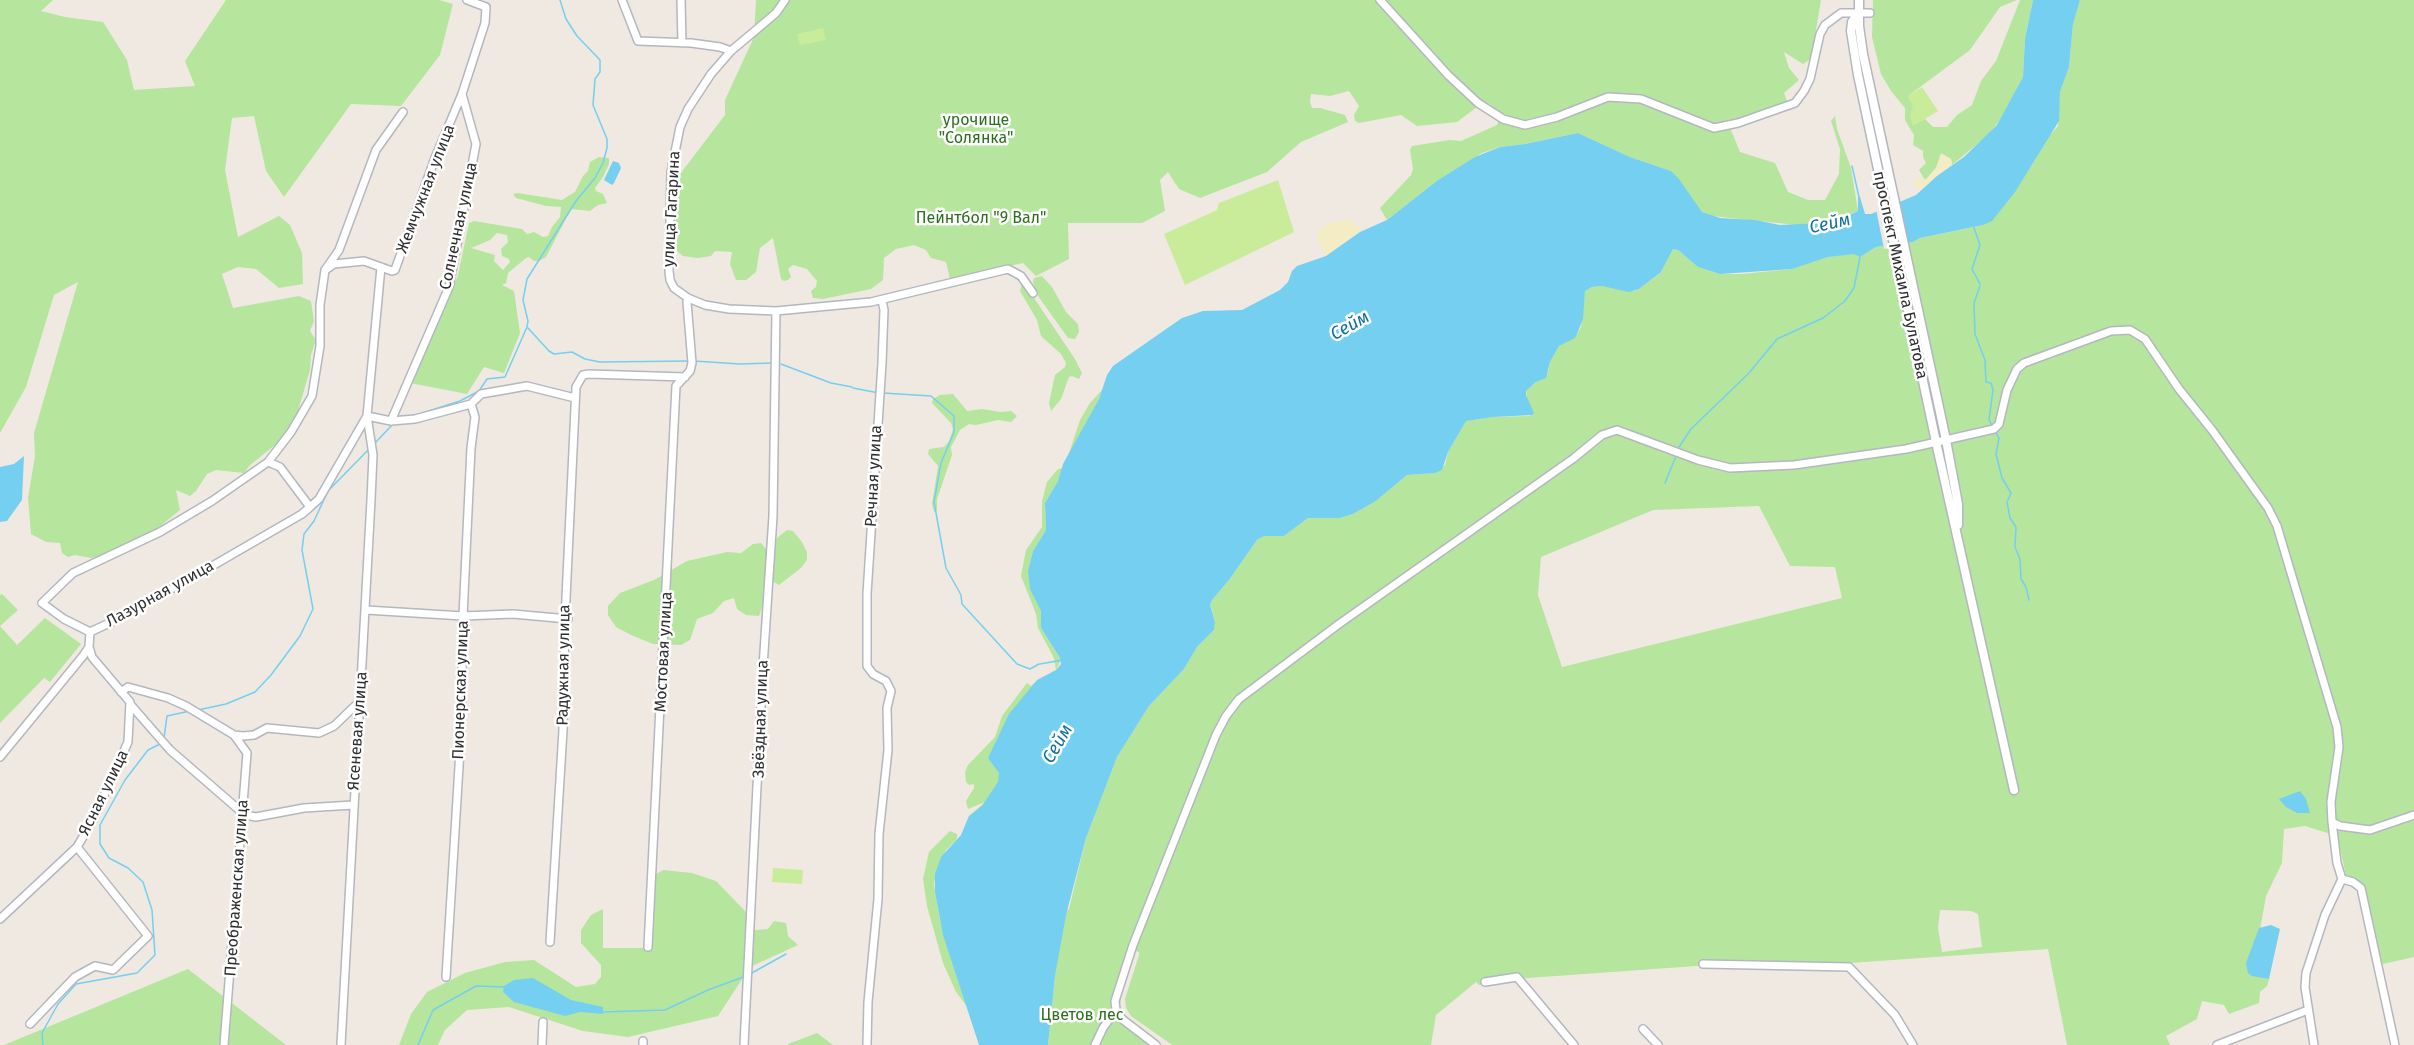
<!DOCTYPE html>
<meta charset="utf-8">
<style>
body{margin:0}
canvas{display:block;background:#efe9e1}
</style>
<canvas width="2414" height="1045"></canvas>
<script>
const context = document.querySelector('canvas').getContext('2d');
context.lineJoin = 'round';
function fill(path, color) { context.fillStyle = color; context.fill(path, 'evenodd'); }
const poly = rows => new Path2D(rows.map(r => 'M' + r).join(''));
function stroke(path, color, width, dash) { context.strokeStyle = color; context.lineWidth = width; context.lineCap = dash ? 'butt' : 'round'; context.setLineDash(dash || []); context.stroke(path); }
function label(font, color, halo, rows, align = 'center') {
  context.font = font + ' "Fira Sans",sans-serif'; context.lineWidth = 5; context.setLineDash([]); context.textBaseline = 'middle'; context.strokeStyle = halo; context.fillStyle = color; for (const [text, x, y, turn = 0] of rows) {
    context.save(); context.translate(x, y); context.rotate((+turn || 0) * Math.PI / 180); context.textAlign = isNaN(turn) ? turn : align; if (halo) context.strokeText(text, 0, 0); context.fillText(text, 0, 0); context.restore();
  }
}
fill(poly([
 [0,0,53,0,41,11,65,17,103,22,127,60,134,90,195,86,185,61,226,0,439,0,453,4,440,55,401,106,351,104,284,197,266,171,254,116,232,118,225,170,238,237,279,216,290,225,302,253,303,284,279,288,256,269,238,267,222,274,233,308,299,296,311,301,314,321,310,331,316,340,311,355,310,370,298,411,281,440,249,466,244,473,216,470,207,474,196,491,190,496,176,490,180,510,154,531,112,554,91,558,75,555,68,557,62,553,60,543,46,542,31,534,28,498,35,456,34,433,78,282,54,295,26,387,0,433],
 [756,0,1821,0,1811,59,1803,64,1784,52,1789,68,1799,80,1784,93,1788,104,1751,116,1727,120,1740,152,1775,163,1788,192,1808,200,1825,200,1839,174,1840,149,1831,121,1835,116,1837,129,1851,168,1858,211,1833,221,1797,225,1712,216,1702,212,1696,205,1671,171,1630,157,1578,133,1525,144,1500,147,1482,153,1438,180,1387,220,1380,208,1411,175,1413,169,1410,150,1412,146,1450,140,1461,141,1497,125,1500,116,1490,104,1477,107,1457,122,1417,126,1401,115,1359,123,1355,121,1354,115,1359,106,1349,91,1330,96,1311,94,1310,102,1312,108,1320,108,1345,115,1348,122,1301,142,1267,172,1200,198,1179,189,1168,172,1160,180,1165,211,1142,223,1068,223,1069,259,1036,276,1023,263,950,279,946,262,931,258,926,250,914,245,896,249,884,258,883,280,871,289,823,299,813,298,811,291,816,287,817,281,807,269,793,265,788,269,791,277,788,280,784,281,781,279,773,238,760,248,756,272,746,280,736,280,730,264,732,252,715,251,711,256,698,258,683,256,672,247,674,182,725,115,725,100,754,37],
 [1873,0,2017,0,2000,7,1970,50,1908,96,1913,105,1913,125,1925,119,1933,127,1947,127,1957,115,1972,105,1981,81,1996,61,2020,0,2033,0,2025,39,2023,77,2001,119,1988,135,1952,165,1951,159,1941,154,1936,168,1925,180,1919,170,1926,163,1923,157,1923,151,1913,145,1914,135,1905,120,1905,108,1891,91,1881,74,1872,37],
 [2080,0,2414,0,2414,957,2383,964,2378,958,2365,894,2357,880,2346,875,2337,836,2305,826,2284,829,2282,863,2266,896,2252,975,2269,979,2267,986,2260,992,2259,1003,2229,1014,2224,1005,2202,1001,2197,1019,2166,1036,2170,1045,2067,1045,2048,949,1850,963,1696,966,1514,979,1479,985,1476,982,1436,1015,1431,1045,1172,1045,1131,1016,1126,1008,1125,999,1139,955,1139,952,1135,951,1122,990,1120,1006,1131,1024,1161,1045,1048,1045,1055,976,1060,945,1008,939,1069,909,1086,838,1117,757,1149,706,1184,669,1197,647,1214,630,1215,622,1210,604,1212,600,1229,580,1257,540,1264,536,1284,536,1308,518,1340,518,1353,514,1376,501,1407,475,1435,473,1445,465,1448,452,1466,421,1493,417,1530,416,1526,391,1548,372,1550,362,1559,346,1577,334,1581,327,1585,291,1592,287,1602,286,1634,291,1639,289,1661,272,1673,249,1678,250,1698,267,1720,274,1742,274,1791,269,1828,257,1854,253,1860,257,1876,247,1913,242,1920,238,1983,225,2033,163,2044,142,2058,126,2060,92,2069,67,2073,23],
 [1759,506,1790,566,1835,567,1842,598,1562,667,1538,595,1541,557,1653,510],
 [1940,910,1971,911,1978,914,1982,947,1942,952,1938,928],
 [599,157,609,158,609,164,603,177,595,188,596,191,603,194,607,203,598,205,590,211,571,209,546,257,539,261,534,261,529,257,526,258,508,273,506,283,502,285,514,291,520,333,504,373,484,367,467,394,410,383,424,348,428,346,458,275,469,223,474,221,522,229,527,234,534,232,543,237,548,236,552,227,560,217,561,207,546,206,516,198,513,194,518,193,562,200,575,192,583,176,588,171,590,162],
 [497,233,507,235,508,242,501,249,502,256,509,259,510,262,503,270,494,261,495,255,471,248,490,240],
 [1042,276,1052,287,1066,312,1078,324,1079,332,1075,339,1068,338,1038,296,1033,282,1034,278],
 [1022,283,1028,289,1075,359,1082,373,1079,379,1072,376,1069,377,1061,399,1051,411,1049,403,1055,375,1065,367,1066,363,1061,354,1041,336,1037,320,1020,291],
 [1103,389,1099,399,1067,459,1080,420,1090,403],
 [953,394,967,411,982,409,1001,412,1011,411,1017,416,1011,422,998,420,976,425,969,424,960,430,951,447,952,455,937,499,937,511,934,512,932,504,938,466,928,454,929,449,944,447,949,441,953,429,951,423,932,403,933,399,940,395],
 [1063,468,1058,481,1045,503,1046,530,1033,551,1028,571,1041,611,1041,628,1061,660,1056,670,1054,658,1038,628,1036,614,1021,576,1026,550,1042,527,1042,501,1047,482,1058,469],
 [787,530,793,531,802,542,807,552,807,560,801,568,779,585,772,581,773,548,777,538],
 [761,543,767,550,764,602,759,616,746,615,737,609,734,598,724,601,713,613,697,619,690,640,681,645,653,644,631,635,616,627,608,615,608,606,620,593,654,580,687,561,727,552,741,553,753,544],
 [2,594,18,610,0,626,17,645,45,618,81,644,50,682,44,678,0,723,0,595],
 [1027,683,1031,686,1034,683,1071,725,965,829,969,816,985,802,968,809,966,801,974,788,974,784,969,785,966,782,965,772,968,765,995,737,1002,716],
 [950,831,957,834,957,839,946,850,934,883,935,892,940,920,968,1008,956,992,943,963,927,906,923,879,929,852],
 [663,870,692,873,716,881,745,911,755,930,768,929,774,921,786,923,788,936,798,945,750,967,718,1016,628,1037,583,1031,509,1007,467,1010,445,1030,438,1045,399,1045,411,1014,427,992,465,973,505,962,534,960,576,987,595,984,601,977,601,965,581,943,581,930,591,915,603,909,603,948,645,948,650,878],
 [188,969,286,1045,4,1045],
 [817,1033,833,1045,788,1045,788,1044]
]), '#b6e59e');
fill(poly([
 [1941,153,1951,159,1952,165,1920,191,1914,184,1915,178,1926,180,1936,168],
 [1347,219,1354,221,1360,232,1326,256,1318,241,1318,231,1327,224]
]), '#f3ecc5');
fill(poly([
 [823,28,826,40,800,45,797,34],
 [1922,87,1938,111,1913,126,1910,115,1913,105,1908,96],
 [1278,180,1294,232,1185,285,1164,234,1217,210,1219,203],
 [773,868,803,870,802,884,772,882]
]), '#c9ec9a');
fill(poly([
 [2033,0,2080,0,2073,24,2069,67,2060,92,2059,121,2015,192,1992,221,1983,225,1920,238,1913,242,1876,247,1860,257,1854,254,1828,257,1792,269,1720,274,1698,267,1678,250,1673,249,1661,272,1639,289,1629,292,1602,286,1592,287,1585,291,1583,319,1577,334,1575,338,1559,346,1550,362,1546,378,1536,382,1526,391,1526,395,1534,413,1532,415,1493,417,1466,421,1448,452,1442,470,1435,473,1407,475,1376,501,1353,514,1340,518,1308,518,1284,536,1264,536,1257,540,1229,580,1212,600,1210,605,1215,622,1214,630,1197,647,1184,669,1149,706,1117,757,1086,838,1066,915,1055,976,1048,1045,979,1045,943,935,935,892,935,874,941,857,961,835,969,816,982,806,998,782,999,773,988,758,1009,714,1037,680,1056,670,1061,664,1060,658,1041,628,1041,611,1030,589,1028,571,1033,551,1046,530,1045,503,1058,481,1063,464,1099,399,1107,375,1113,366,1182,318,1203,311,1242,310,1280,290,1288,282,1292,271,1297,266,1326,256,1360,232,1387,220,1438,180,1475,157,1500,147,1525,144,1578,133,1630,157,1671,171,1679,179,1702,212,1720,218,1755,220,1780,225,1821,223,1841,219,1858,211,1858,197,1860,197,1865,214,1871,214,1916,195,1937,176,1964,157,1997,125,2023,77,2025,39],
 [613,161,619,163,621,168,614,183,612,185,604,180],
 [24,456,22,500,7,521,0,522,0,467,14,464],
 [2300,791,2306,799,2310,813,2297,813,2286,807,2279,799],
 [2271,925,2280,929,2269,979,2252,976,2248,973,2246,963,2259,928],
 [533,978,571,1000,603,1007,603,1014,580,1012,565,1016,514,1002,503,992,504,986,514,980]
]), '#75cff0');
fill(poly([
 [1898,199,1907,246,1884,249,1876,209]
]), '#efe9e1');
stroke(poly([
 [1852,166,1859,197],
 [1973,225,1980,245,1972,269,1980,284],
 [1980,286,1974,303,1975,334,1985,360,1986,382,1991,383,1993,390,1989,420,1993,427],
 [528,328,549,351,554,354,572,352,585,359,600,362,689,361],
 [694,361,740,364,773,363],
 [781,364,831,383,852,387],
 [853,388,879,393],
 [883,393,931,396,954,416,954,432,941,463,934,502,946,568,961,595,962,604,1017,664,1030,669,1039,664],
 [413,416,460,401,479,391,487,379,505,377,527,327,528,321,523,300,527,279,576,201,595,178,603,163,607,148,607,139,593,105,595,79,600,72,600,60,577,36,566,19,560,0],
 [1995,431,1999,438,1996,454,2002,478,2011,493,2007,502,2010,518,2016,527,2015,547,2020,559,2021,579,2026,587,2029,600],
 [375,443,394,423],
 [1679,447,1691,429,1749,373,1777,339,1823,318,1845,301,1854,288,1860,257],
 [1665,483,1676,456],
 [1040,664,1063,660],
 [198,710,226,704,255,692,271,675,300,636,313,609,302,550,304,534,314,521,328,491,369,449],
 [164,738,167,716,190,711],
 [750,974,786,954],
 [602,1012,665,1010,708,990,746,976],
 [43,1045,42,1033,58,1004,76,984,137,973,155,955,152,910,143,882,128,868,109,858,100,844,100,825,125,780,148,750,160,744],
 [418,1045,433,1010,476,986,505,987]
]), '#75cff0', 1.5);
const minor = poly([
 [622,0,638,41,691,43,720,47,731,51],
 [681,0,682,43],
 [785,0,776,13,731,51,711,74,688,109,680,127,671,172,669,271,670,280,674,288,688,298,705,305,729,309,776,311,871,302,1008,269,1021,276,1033,293],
 [1380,0,1448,75,1478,103,1503,119,1525,125,1557,117,1608,97,1641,99,1714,128,1738,123,1795,103,1804,91,1810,79,1820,34,1825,25,1841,13,1870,13],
 [327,269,334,264,364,261,392,271,395,270,435,158,462,94,485,23,486,7,467,0],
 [391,421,449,287,476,144,462,94],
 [310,507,319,499,367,416,391,421,415,419,471,404,481,394,527,386,575,398],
 [366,610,463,616,513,614,568,619],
 [90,632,64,619,42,603,73,573,160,532,212,501,268,462,291,432,312,396,320,346,320,305,325,270,339,250,376,150,403,112],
 [121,692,128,687,168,698,186,706,234,735,243,736,254,735,267,728,319,733,334,726,360,701],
 [130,704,170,750,245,815,256,817,304,808,353,805],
 [0,757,83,656,89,647,90,632,116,620,207,569,302,514,310,507,280,467,268,462],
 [2342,879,2353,882,2361,888,2395,1045],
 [0,919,77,847,93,820,128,742,130,702,92,657,89,647],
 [550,942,563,730,565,619,576,387,583,375,589,374,685,377],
 [648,947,676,386,690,371,692,363,687,302,688,298],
 [1703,964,1849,967,1895,1015,1913,1045],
 [446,977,461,734,463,616,471,448,475,417,471,404],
 [1485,982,1517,977,1574,1045],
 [30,1024,75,977,95,966,113,970,148,936,77,847],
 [1643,1029,1658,1045],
 [224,1045,247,753,234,735],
 [341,1045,371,500,373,455,367,416,381,267],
 [542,1045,543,1022],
 [643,1045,643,1041],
 [744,1045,763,667,773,516,776,311],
 [867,1045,868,1002,878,899,879,834,888,750,887,708,891,691,886,681,873,674,867,666,867,594,882,363,884,310,882,300],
 [1095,1045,1103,1028,1116,1010],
 [1156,1045,1122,1019,1116,1010,1115,1001,1133,945,1216,735,1226,716,1239,699,1339,624,1574,458,1602,435,1617,430,1698,460,1730,468,1794,465,1906,449,1994,429,1999,424,2007,390,2017,369,2024,363,2111,331,2130,330,2145,339,2179,389,2212,430,2268,508,2277,526,2337,727,2339,747,2331,802,2332,822,2340,826,2370,830,2414,815],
 [2217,1045,2308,1010],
 [2314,1045,2305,987,2306,973,2325,915,2342,879,2337,863,2332,822]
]);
const tertiary = poly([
 [1859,0,1859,26,1863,54,1946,440,1958,504,1958,525],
 [1858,13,1852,22,1851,31,1858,75,1936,442,2014,790]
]);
stroke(minor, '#b4b7c1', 10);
stroke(tertiary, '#b4b7c1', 11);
stroke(minor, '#fff', 7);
stroke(tertiary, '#fff', 8);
label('16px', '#2c6e1b', '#fff', [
 ["урочище",976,121],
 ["\"Солянка\"",976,139],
 ["Пейнтбол \"9 Вал\"",981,219],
 ["Цветов лес",1082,1016]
]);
label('16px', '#2e2e2e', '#fff', [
 ["Жемчужная улица",426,189,-69],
 ["улица Гагарина",672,209,-87],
 ["Солнечная улица",459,226,-78],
 ["проспект Михаила Булатова",1900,275,78],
 ["Речная улица",874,476,-87],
 ["Лазурная улица",160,594,-29],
 ["Мостовая улица",664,652,-87],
 ["Радужная улица",564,665,-89],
 ["Пионерская улица",461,690,-88],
 ["Звёздная улица",761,719,-88],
 ["Ясеневая улица",358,731,-86],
 ["Ясная улица",104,793,-64],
 ["Преображенская улица",237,888,-86]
]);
label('italic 18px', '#0d6fa3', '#fff', [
 ["Сейм",1830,224,-12],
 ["Сейм",1350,326,-29],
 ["Сейм",1058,744,-60]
]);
</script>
